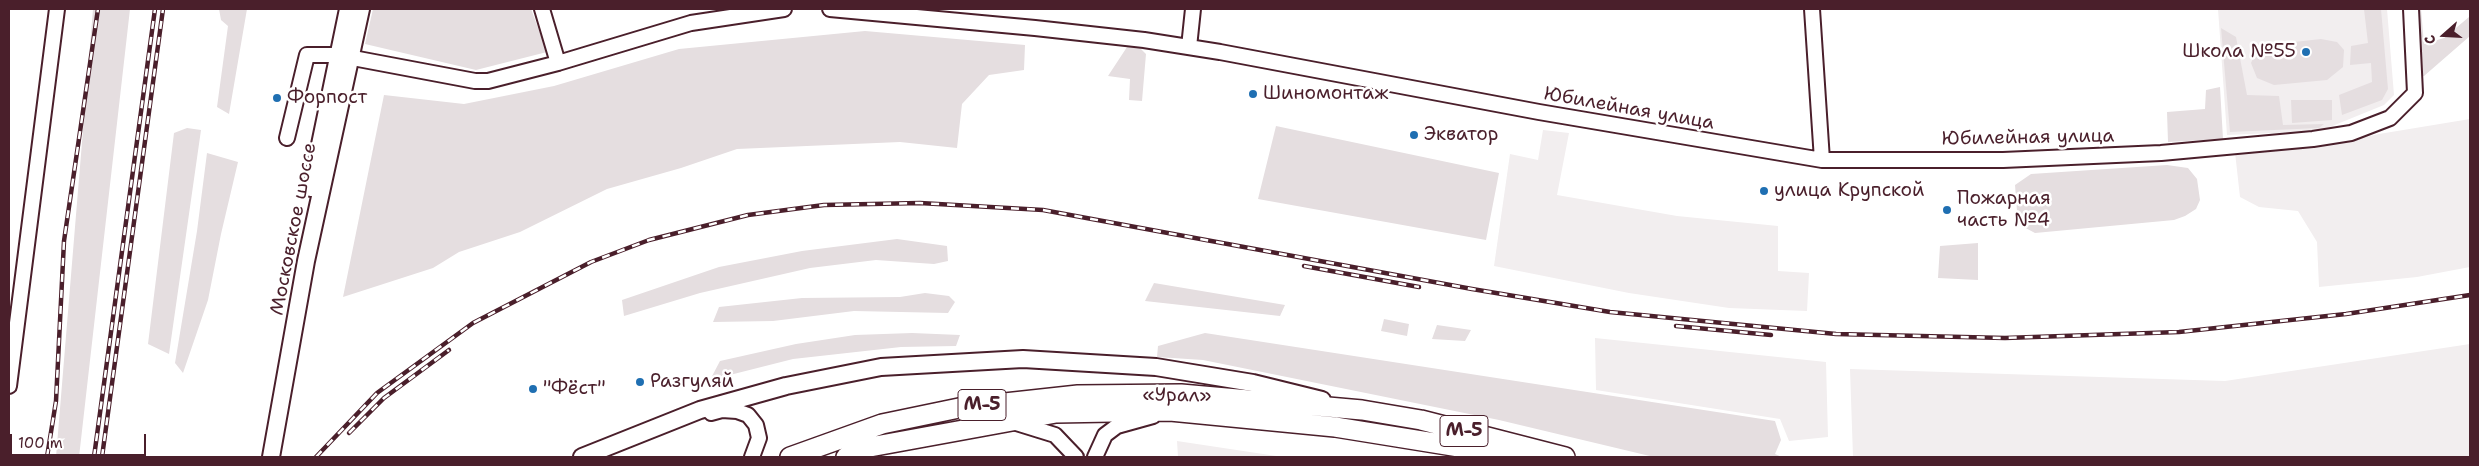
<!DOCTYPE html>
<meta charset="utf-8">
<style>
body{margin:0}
#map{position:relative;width:2479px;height:466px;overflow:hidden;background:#fff;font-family:"Shantell Sans",sans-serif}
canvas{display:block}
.frame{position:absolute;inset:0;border:10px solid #4a1f2b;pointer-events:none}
.north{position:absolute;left:2419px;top:10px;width:50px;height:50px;-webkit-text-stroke:4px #fff;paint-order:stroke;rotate:251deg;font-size:14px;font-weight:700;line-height:20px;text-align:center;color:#4a1f2b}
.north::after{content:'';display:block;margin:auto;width:18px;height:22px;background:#4a1f2b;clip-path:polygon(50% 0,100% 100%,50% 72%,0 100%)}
.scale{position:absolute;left:10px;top:434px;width:136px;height:22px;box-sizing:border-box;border:2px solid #4a1f2b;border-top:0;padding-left:6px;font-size:15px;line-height:18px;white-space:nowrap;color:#4a1f2b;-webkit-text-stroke:4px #fff;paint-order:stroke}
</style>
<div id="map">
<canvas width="2479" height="466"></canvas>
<div class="frame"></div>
<div class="north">С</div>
<div class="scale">100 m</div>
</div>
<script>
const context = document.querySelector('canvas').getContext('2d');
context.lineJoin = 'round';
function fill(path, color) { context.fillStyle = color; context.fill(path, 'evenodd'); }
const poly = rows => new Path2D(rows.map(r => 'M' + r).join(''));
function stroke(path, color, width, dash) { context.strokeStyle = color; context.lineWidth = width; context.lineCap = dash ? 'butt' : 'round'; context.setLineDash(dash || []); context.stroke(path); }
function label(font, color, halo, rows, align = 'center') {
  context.font = font + ' "Shantell Sans",sans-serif'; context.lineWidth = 5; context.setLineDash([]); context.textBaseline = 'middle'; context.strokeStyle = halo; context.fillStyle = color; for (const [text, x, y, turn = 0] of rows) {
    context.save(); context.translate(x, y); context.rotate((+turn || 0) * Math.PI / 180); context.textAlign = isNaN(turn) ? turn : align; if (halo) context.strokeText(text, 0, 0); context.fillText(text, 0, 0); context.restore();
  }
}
fill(poly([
 [2218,9,2387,9,2394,95,2384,105,2320,131,2227,135],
 [2470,119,2470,267,2417,277,2319,287,2317,242,2298,211,2259,207,2240,197,2235,152,2315,148,2379,134],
 [1543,130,1569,133,1557,195,1677,216,1778,226,1778,271,1809,273,1807,311,1729,308,1629,293,1494,266,1510,154,1538,160],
 [1595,338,1826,362,1828,437,1789,441,1780,419,1596,390],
 [2470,344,2470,457,1853,457,1850,369,2225,381],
 [1177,441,1283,457,1178,457]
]), '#f2eeef');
fill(poly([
 [93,9,130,9,79,457,56,457],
 [219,9,247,9,229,114,217,107,228,26,221,20],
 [373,9,531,9,547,52,476,70,365,44],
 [2364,9,2381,9,2388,89,2382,100,2342,115,2339,95,2372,82,2371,63,2350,65,2351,46,2368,43],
 [2413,9,2421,9,2424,44,2444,38,2469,17,2470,19,2470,36,2424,76,2416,77],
 [2221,28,2236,37,2247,95,2279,96,2283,125,2324,124,2319,128,2230,132],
 [865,31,1025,45,1024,70,989,75,962,104,957,148,900,142,737,149,681,168,607,189,520,232,459,252,433,268,343,297,384,95,464,104,554,86,679,49],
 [2321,39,2337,42,2344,50,2343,67,2327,80,2274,85,2257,78,2251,63,2259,46],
 [1127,47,1139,47,1146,54,1142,101,1129,100,1130,79,1108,76],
 [2220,87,2223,139,2168,142,2167,112,2205,109,2206,90],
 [2291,100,2332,100,2332,120,2292,123],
 [1276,126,1499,173,1486,240,1258,199],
 [187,128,201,130,169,354,148,344,174,133],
 [207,153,238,162,221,234,208,300,183,373,175,363,197,231],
 [2167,165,2188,168,2197,179,2200,200,2196,209,2185,216,2174,220,2035,233,2018,224,2015,185,2031,174],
 [897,239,947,246,948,261,934,264,876,260,810,268,700,293,624,316,622,300,719,267,802,251],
 [1978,243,1978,280,1938,278,1940,246],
 [1154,283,1285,305,1280,316,1145,301],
 [925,293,949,296,955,302,948,313,854,311,773,321,713,322,719,307,802,298,900,297],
 [1384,319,1409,324,1407,336,1381,331],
 [1437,325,1471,330,1465,341,1432,339],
 [912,333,960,335,956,346,901,347,793,359,710,380,720,361,796,344,855,335],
 [1205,333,1775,421,1781,440,1775,454,1782,457,1654,457,1499,420,1203,360,1157,357,1158,346]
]), '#e5dee0');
const minor = poly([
 [542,9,558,63],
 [830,9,1035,28,1144,40,1220,52,1539,112,1822,160,2003,160,2161,153,2313,139,2351,133,2390,118,2415,93,2411,9],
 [1812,9,1822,160],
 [1189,47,1193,9],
 [287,138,307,55,337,55,475,81,488,81,558,63,691,23,784,9],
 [9,386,57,9],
 [711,413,722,410,737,411,748,415,756,425,759,438,752,457],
 [1013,422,1055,435,1076,457],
 [1095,457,1105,435,1117,426,1153,416]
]);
const major = poly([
 [311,188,348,9],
 [271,457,306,261,361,9],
 [582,457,700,410,786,386,881,367,1023,359,1156,367,1253,383,1322,400]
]);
const highway = poly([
 [790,457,882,424,959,408,1078,395,1181,394,1362,410,1421,420,1565,457],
 [846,457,870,447,1056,413,1170,411,1335,427,1515,456]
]);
stroke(minor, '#4a1f2b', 18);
stroke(major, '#4a1f2b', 20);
stroke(highway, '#4a1f2b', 22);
stroke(minor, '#fff', 14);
stroke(major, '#fff', 16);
stroke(highway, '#fff', 19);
const rail = poly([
 [1304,266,1419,287],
 [1676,326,1771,335],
 [349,433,384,398,449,350],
 [47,457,56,401,64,241,98,9],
 [94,457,155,9],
 [102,457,163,9],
 [316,457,377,393,473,323,591,262,649,240,748,215,824,205,920,203,1043,210,1472,289,1610,312,1836,334,2005,338,2179,332,2346,314,2470,295]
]);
stroke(rail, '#4a1f2b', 4.5);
stroke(rail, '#fff', 2.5, [8]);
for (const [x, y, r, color] of [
 [2306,52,5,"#1f6fb2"],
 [1253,94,5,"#1f6fb2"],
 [277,98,5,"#1f6fb2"],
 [1414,135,5,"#1f6fb2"],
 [1764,191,5,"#1f6fb2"],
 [1947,210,5,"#1f6fb2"],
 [640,382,5,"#1f6fb2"],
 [533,389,5,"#1f6fb2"]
]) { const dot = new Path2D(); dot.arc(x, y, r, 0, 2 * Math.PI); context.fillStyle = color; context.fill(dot); stroke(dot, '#fff', 2); }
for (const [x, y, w] of [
 [982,405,48],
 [1464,431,48]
]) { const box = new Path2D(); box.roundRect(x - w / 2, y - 15.5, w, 31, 4); context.fillStyle = '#fff'; context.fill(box); stroke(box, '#4a1f2b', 1); }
label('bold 18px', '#4a1f2b', null, [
 ["М-5",982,405],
 ["М-5",1464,431]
]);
label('19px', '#4a1f2b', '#fff', [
 ["Школа №55",2296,52,"right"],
 ["Шиномонтаж",1263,94],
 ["Форпост",287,98],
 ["Экватор",1424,135],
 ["улица Крупской",1774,191],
 ["Пожарная",1957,199],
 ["часть №4",1957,221],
 ["Разгуляй",650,382],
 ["\"Фёст\"",543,389]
], 'left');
label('19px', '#4a1f2b', '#fff', [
 ["Юбилейная улица",1629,109,10],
 ["Юбилейная улица",2028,138,-1],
 ["Московское шоссе",294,229,-79],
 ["«Урал»",1177,396,1]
]);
</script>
